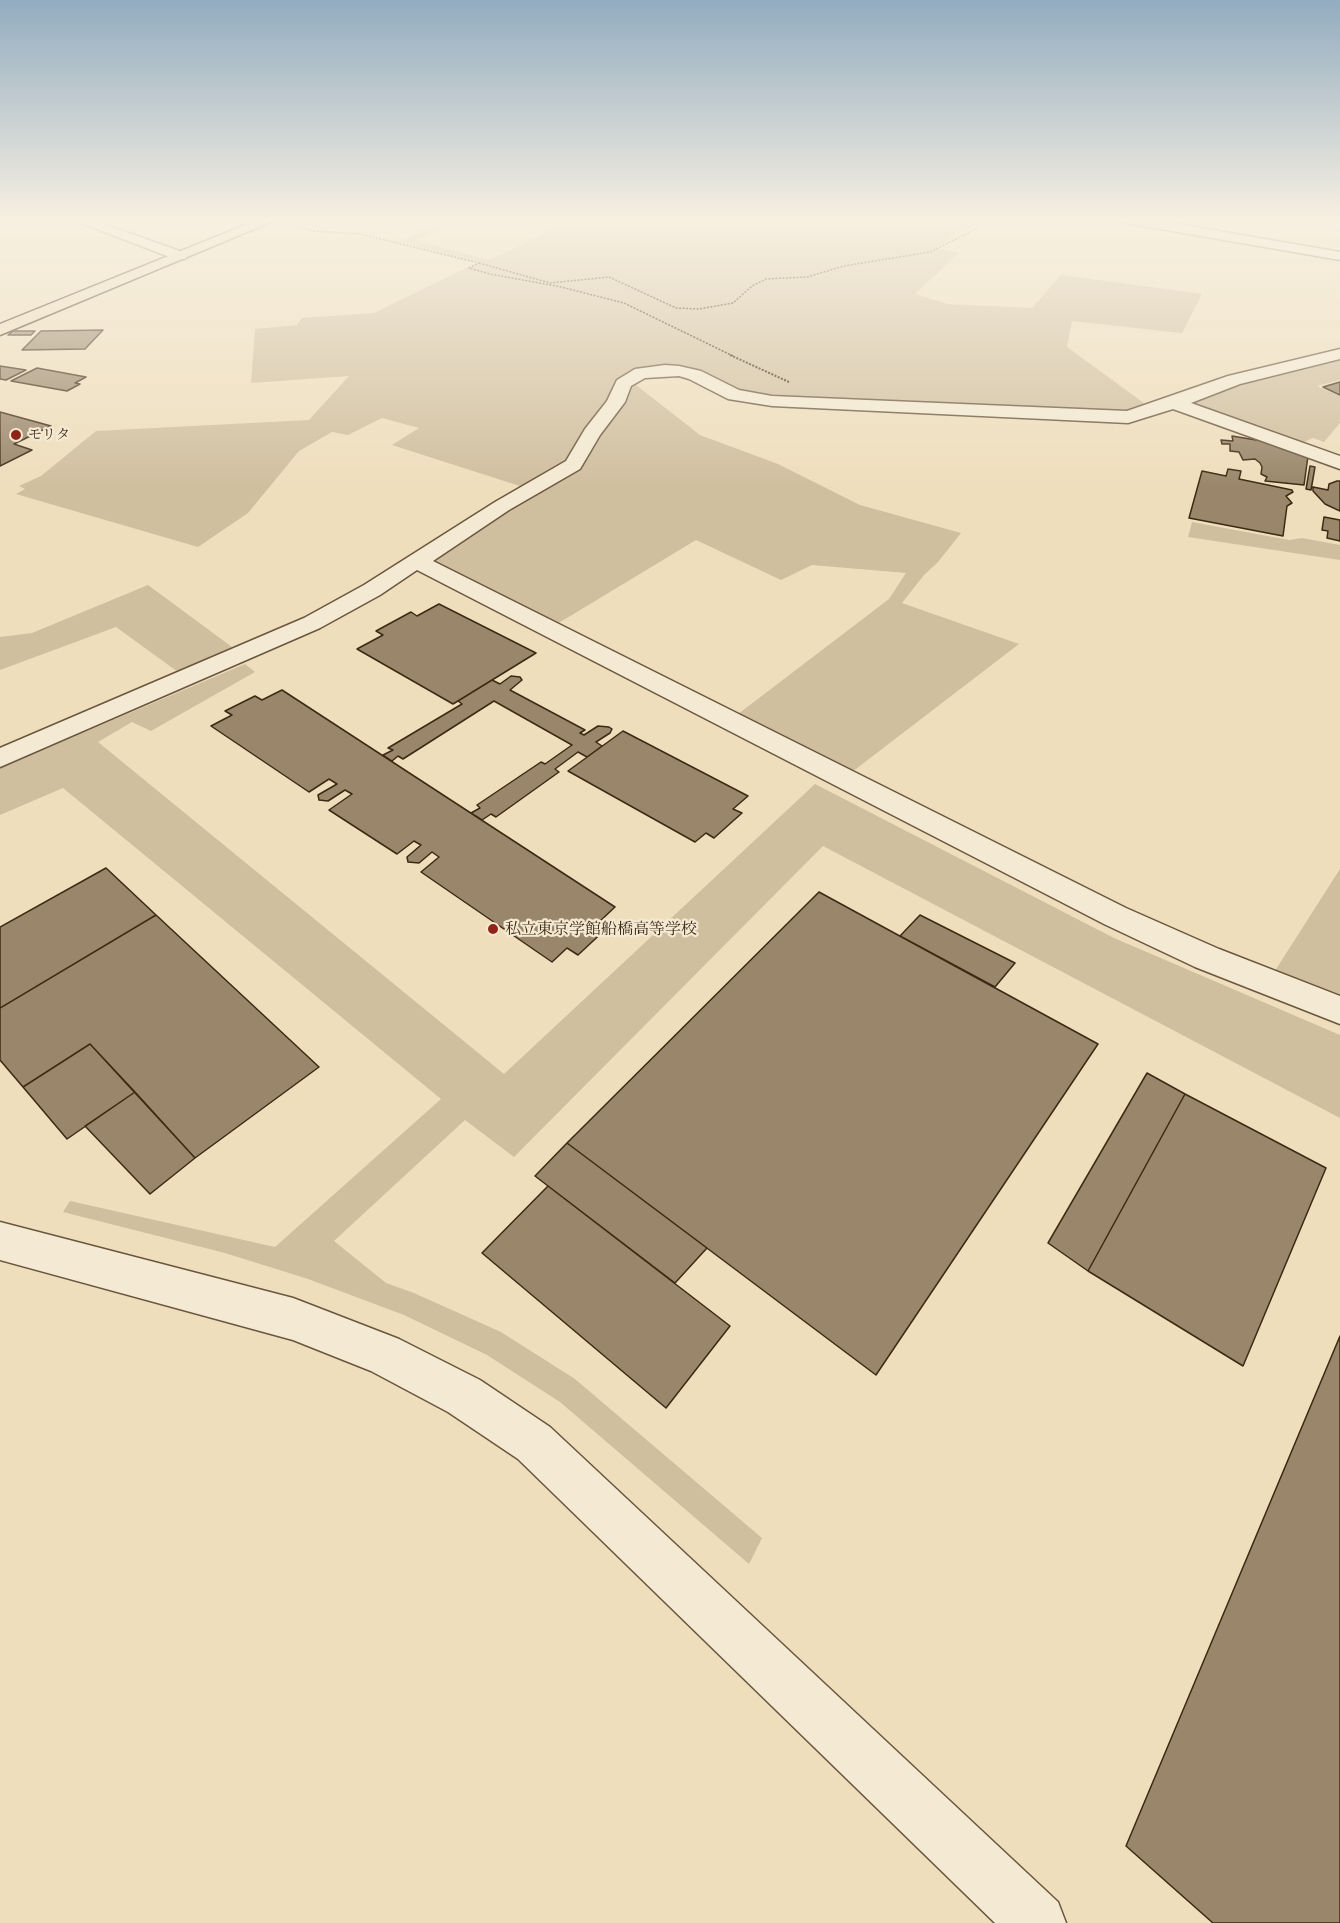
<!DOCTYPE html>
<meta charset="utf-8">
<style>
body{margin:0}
canvas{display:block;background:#eedebc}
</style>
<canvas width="1340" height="1923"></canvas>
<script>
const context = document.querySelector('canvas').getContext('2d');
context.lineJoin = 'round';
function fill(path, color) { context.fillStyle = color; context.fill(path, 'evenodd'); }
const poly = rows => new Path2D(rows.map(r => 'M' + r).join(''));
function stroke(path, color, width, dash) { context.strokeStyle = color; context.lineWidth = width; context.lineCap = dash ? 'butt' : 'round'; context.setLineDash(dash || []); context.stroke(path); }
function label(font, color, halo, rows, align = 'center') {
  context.font = font + ' "Libre Caslon Text","Noto Serif JP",serif'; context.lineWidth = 4.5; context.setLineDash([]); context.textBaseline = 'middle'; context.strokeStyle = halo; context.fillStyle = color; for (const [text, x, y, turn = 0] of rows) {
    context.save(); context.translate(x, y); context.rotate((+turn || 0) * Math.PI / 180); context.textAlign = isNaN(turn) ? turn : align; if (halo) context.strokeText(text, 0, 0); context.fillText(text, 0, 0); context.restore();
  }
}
fill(poly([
 [454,217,469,217,416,241,489,260,571,221,548,217,697,217,731,225,752,217,977,217,977,224,970,229,956,234,935,248,959,253,915,294,948,304,1032,308,1061,275,1202,294,1182,333,1072,321,1067,347,1148,406,1118,415,764,397,742,394,707,377,633,372,622,377,614,384,609,401,566,464,526,488,392,445,419,428,382,418,348,435,332,432,299,451,248,513,198,547,16,494,25,489,19,486,41,476,96,431,309,420,349,376,251,383,255,329,297,325,302,318,374,313,464,269,482,263,399,242],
 [1340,359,1340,380,1317,386,1340,396,1340,423,1324,442,1313,438,1300,444,1190,403,1242,383],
 [631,381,700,435,778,464,860,505,961,533,938,562,924,575,902,603,1019,644,852,772,738,714,889,599,906,573,812,565,781,580,696,540,557,624,431,562,432,556,576,469],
 [1192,522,1289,540,1302,538,1340,545,1340,560,1188,537],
 [148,585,232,647,178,672,116,627,0,670,0,637,32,633],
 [245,664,255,672,151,731,132,722,98,742,504,1074,815,784,1114,938,1340,1035,1340,1118,823,846,514,1157,465,1120,334,1241,386,1283,414,1293,501,1332,575,1379,762,1538,749,1564,560,1402,487,1355,404,1315,308,1279,225,1253,63,1212,70,1201,275,1247,441,1099,63,788,0,815,0,768],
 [1340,869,1340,1004,1271,977]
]), '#d0bf9f');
const building = poly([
 [103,330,85,349,22,350,41,331,103,330],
 [13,331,35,331,31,335,8,335,13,331],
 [0,366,26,370,6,380,0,379,0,366],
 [37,368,86,377,75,383,80,384,67,391,11,381,37,368],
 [1340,382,1340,395,1323,387,1340,382],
 [0,412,51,426,14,444,32,450,0,466,0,412],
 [1232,436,1262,441,1308,456,1304,485,1265,481,1267,477,1261,474,1262,467,1260,463,1255,459,1243,460,1239,452,1230,451,1230,444,1222,444,1221,440,1233,441,1232,436],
 [1310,466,1315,467,1311,490,1306,489,1310,466],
 [1228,469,1241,471,1239,479,1292,490,1293,492,1286,496,1292,503,1287,506,1283,536,1189,518,1202,471,1226,476,1228,469],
 [1337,481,1340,481,1340,511,1325,504,1313,491,1313,487,1328,490,1329,484,1337,481],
 [1324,517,1340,520,1340,541,1327,538,1328,531,1322,530,1324,517],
 [439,604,536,653,453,704,357,649,383,635,376,631,411,612,417,616,439,604],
 [511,676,520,677,522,680,510,690,585,730,580,733,584,735,598,726,609,727,612,729,610,733,596,742,602,746,587,757,578,752,555,769,559,772,496,817,491,814,482,820,471,813,480,808,477,805,541,762,545,764,572,745,494,701,403,759,398,756,392,761,383,755,393,750,388,748,462,704,458,701,492,680,500,684,511,676],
 [282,690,615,907,598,923,607,928,578,955,567,948,552,962,421,872,439,857,432,852,419,863,408,862,407,857,421,845,414,841,397,854,329,810,352,794,345,790,328,801,319,800,318,795,337,784,329,779,309,792,211,726,232,715,225,711,255,696,262,700,282,690],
 [623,731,748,796,733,809,742,813,714,838,706,833,695,842,568,771,623,731],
 [106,868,156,915,0,1008,0,927,106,868],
 [819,892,1098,1044,876,1375,567,1143,819,892],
 [156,915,319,1067,195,1158,90,1044,23,1087,0,1060,0,1008,156,915],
 [920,915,1015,963,995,987,900,936,920,915],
 [90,1044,135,1092,67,1139,23,1087,90,1044],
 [1147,1073,1185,1094,1088,1271,1048,1243,1147,1073],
 [135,1092,195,1158,150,1194,85,1126,135,1092],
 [1185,1094,1326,1168,1243,1366,1088,1271,1185,1094],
 [567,1143,707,1248,675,1283,535,1176,567,1143],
 [548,1186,730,1326,666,1408,482,1253,548,1186],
 [1340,1336,1340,1923,1213,1923,1126,1846,1340,1336]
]);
fill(building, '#9a876b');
stroke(building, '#3e2914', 1.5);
const minor = poly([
 [65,217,84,217,185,253,187,256,185,259,175,259,65,217],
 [1108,217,1138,217,1340,252,1340,260,1114,221,1108,217],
 [1340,349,1340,359,1240,384,1191,403,1340,456,1340,469,1173,409,1128,423,772,406,728,399,689,379,679,376,645,378,631,386,625,402,600,435,580,469,509,510,433,561,1126,908,1219,949,1340,996,1340,1024,1195,967,1104,924,417,570,380,595,320,628,0,767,0,748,304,618,364,585,495,502,566,461,585,429,607,401,617,380,635,369,665,365,679,366,701,371,739,390,772,396,1127,411,1228,376,1340,349],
 [0,1222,293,1298,399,1339,480,1380,550,1427,1058,1902,1066,1923,995,1923,518,1459,448,1412,371,1371,293,1340,0,1260,0,1222]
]);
const major = poly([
 [265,217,283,217,0,335,0,324,265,217]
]);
stroke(minor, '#6a563e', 3);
stroke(major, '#3e2914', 3);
stroke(poly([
 [293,226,314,231,360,234,479,263,469,268,490,274,561,287,624,303,733,356],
 [479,263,550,283,609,277,676,308,699,309,733,303,752,286,766,279,807,277,844,266,930,252,974,230,981,224,981,217]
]), '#3e2914', 1.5, [2, 1.5]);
stroke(poly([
 [730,355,789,382]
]), '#3e2914', 2, [2, 1.5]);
fill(minor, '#f4ead3');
fill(major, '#eedebc');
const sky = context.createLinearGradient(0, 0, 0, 487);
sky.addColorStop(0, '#92acc0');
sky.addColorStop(0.45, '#f7f0e1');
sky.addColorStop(1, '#f7f0e100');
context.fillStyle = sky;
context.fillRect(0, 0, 1340, 487);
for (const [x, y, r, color] of [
 [16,435,6,"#8f2418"],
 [493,929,6,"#8f2418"]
]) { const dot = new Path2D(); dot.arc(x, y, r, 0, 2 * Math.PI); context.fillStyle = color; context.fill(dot); stroke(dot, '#f4ead3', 2); }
label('14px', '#3e2914', '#f4ead3', [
 ["モリタ",28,435]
], 'left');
label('16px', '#3e2914', '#f4ead3', [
 ["私立東京学館船橋高等学校",505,929]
], 'left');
</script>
